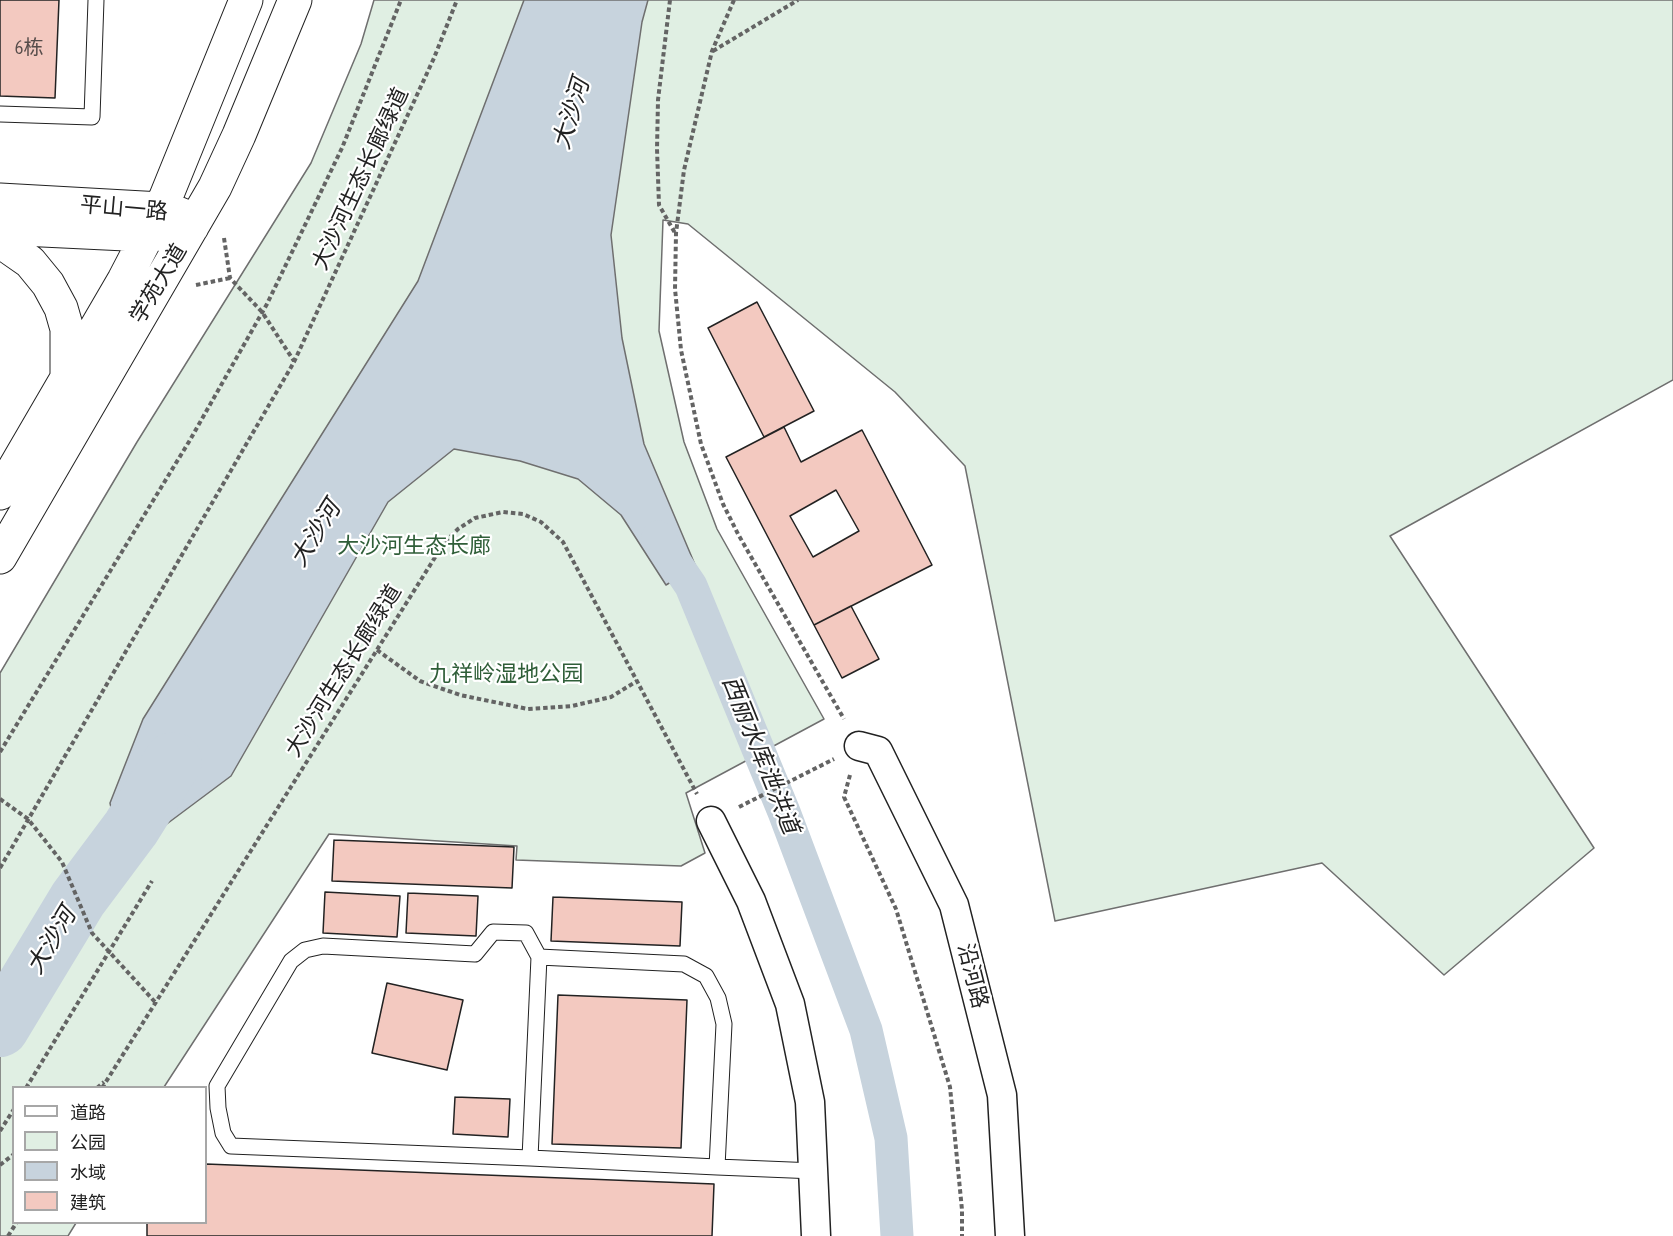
<!DOCTYPE html>
<meta charset="utf-8">
<style>
body{margin:0}
#map{position:relative;width:1673px;height:1236px;overflow:hidden;background:#fff;font-family:"PT Sans Narrow","Noto Sans SC",sans-serif}
canvas{display:block}
.legend{position:absolute;left:12px;top:1086px;width:195px;height:138px;box-sizing:border-box;background:#fff;border:2px solid #a7a7a7;margin:0;padding:8px 10px;list-style:none;font-size:18px;color:#222}
.legend li{display:flex;align-items:center;gap:12px;height:30px}
.legend b{width:30px;border:2px solid #a7a7a7}
</style>
<div id="map">
<canvas width="1673" height="1236"></canvas>
<ul class="legend">
<li><b style="height:8px;background:#fff"></b>道路</li>
<li><b style="height:16px;background:#e0efe3"></b>公园</li>
<li><b style="height:16px;background:#c7d3dd"></b>水域</li>
<li><b style="height:16px;background:#f3c9c0"></b>建筑</li>
</ul>
</div>
<script>
const context = document.querySelector('canvas').getContext('2d');
context.lineJoin = 'round';
function fill(path, color) { context.fillStyle = color; context.fill(path, 'evenodd'); }
const poly = rows => new Path2D(rows.map(r => 'M' + r).join(''));
function stroke(path, color, width, dash) { context.strokeStyle = color; context.lineWidth = width; context.lineCap = dash ? 'butt' : 'round'; context.setLineDash(dash || []); context.stroke(path); }
function label(font, color, halo, rows, align = 'center') {
  context.font = font + ' "PT Sans Narrow","Noto Sans SC",sans-serif'; context.lineWidth = 4.5; context.setLineDash([]); context.textBaseline = 'middle'; context.strokeStyle = halo; context.fillStyle = color; for (const [text, x, y, turn = 0] of rows) {
    context.save(); context.translate(x, y); context.rotate((+turn || 0) * Math.PI / 180); context.textAlign = isNaN(turn) ? turn : align; if (halo) context.strokeText(text, 0, 0); context.fillText(text, 0, 0); context.restore();
  }
}
const green = poly([
 [374,0,1673,0,1673,380,1390,536,1594,848,1444,975,1322,863,1055,921,965,466,895,392,688,224,663,220,659,331,684,442,717,529,824,719,686,793,705,853,681,866,516,860,517,846,329,834,164,1087,14,1088,14,1222,76,1223,68,1236,0,1236,0,673,137,442,311,163,361,44,374,0]
]);
fill(green, '#e0efe3');
stroke(green, '#6f6f6f', 1.5);
const water = poly([
 [524,0,648,0,642,22,611,235,622,338,644,444,696,567,666,585,621,515,578,479,520,461,454,449,388,502,231,776,148,838,114,822,110,803,143,719,418,281,524,0]
]);
fill(water, '#c7d3dd');
stroke(water, '#6f6f6f', 1.5);
stroke(poly([
 [658,537,691,586,784,812,866,1030,891,1138,897,1236]
]), '#c7d3dd', 33);
stroke(poly([
 [0,1028,78,899,131,828,173,761]
]), '#c7d3dd', 58);
const building = poly([
 [0,0,59,0,55,98,0,96,0,0],
 [757,302,814,411,764,437,708,328,757,302],
 [784,427,801,462,862,430,932,565,814,625,726,457,784,427],
 [836,490,859,531,813,557,790,516,836,490],
 [851,606,879,659,842,678,814,625,851,606],
 [334,840,514,847,512,888,332,881,334,840],
 [325,892,400,896,397,937,323,933,325,892],
 [408,893,478,896,476,936,406,933,408,893],
 [553,897,682,902,680,946,551,941,553,897],
 [387,983,463,1000,447,1070,372,1053,387,983],
 [558,995,687,1000,681,1148,552,1144,558,995],
 [455,1097,510,1099,508,1137,453,1134,455,1097],
 [206,1164,714,1184,712,1236,147,1236,147,1222,206,1222,206,1164]
]);
fill(building, '#f3c9c0');
stroke(building, '#222', 1.5);
const service = poly([
 [0,114,92,117,96,0],
 [530,1158,539,957],
 [717,1167,724,1024,718,998,706,976,684,964,539,957,526,933,493,932,475,954,323,946,305,950,291,961,217,1086,218,1108,223,1133,231,1146,530,1158,717,1167,815,1171]
]);
const minor = poly([
 [859,746,878,751,954,905,1002,1095,1010,1236],
 [711,821,751,901,790,1004,810,1102,816,1236]
]);
const tertiary = poly([
 [0,200,161,209,180,214,192,227,172,233,147,235,0,228],
 [0,241,30,262,48,284,61,308,67,329,67,377],
 [0,493,124,280,161,209,246,0],
 [0,557,215,187,239,135,295,0]
]);
stroke(service, '#222', 17);
stroke(minor, '#222', 31);
stroke(tertiary, '#222', 35);
stroke(poly([
 [670,0,658,100,657,149,659,205,675,233],
 [734,0,712,51,684,170,676,233,675,289,681,350,701,444,723,504,738,534,844,719],
 [713,51,798,0],
 [224,238,230,278,262,312,294,361],
 [196,285,230,278],
 [377,650,420,681,460,695,528,709,572,706,611,697,637,681],
 [0,752,190,440,267,304,342,148,401,0],
 [850,775,844,797,896,909,950,1087,962,1210,962,1236],
 [0,799,28,819,62,862,92,933,155,1002],
 [739,807,834,759],
 [0,868,294,362,434,58,457,0],
 [26,1088,152,881],
 [97,1088,104,1082],
 [102,1088,444,543,458,529,475,518,503,512,523,514,541,522,563,542,697,794],
 [0,1131,14,1109],
 [0,1165,14,1154],
 [8,1236,17,1222]
]), '#646464', 4, [4.5, 3]);
stroke(service, '#fff', 15);
stroke(minor, '#fff', 28);
stroke(tertiary, '#fff', 33);
label('20px', '#564c4a', null, [
 ["6栋",29,48]
]);
label('22px', '#222', '#fff', [
 ["大沙河生态长廊绿道",361,179,-65],
 ["平山一路",124,209,5],
 ["学苑大道",159,284,-59],
 ["大沙河生态长廊绿道",344,671,-58],
 ["沿河路",972,976,76]
]);
label('22px', '#2f5e38', '#fff', [
 ["大沙河生态长廊",414,547],
 ["九祥岭湿地公园",506,675]
]);
label('italic 24px', '#222', '#fff', [
 ["大沙河",572,114,-73],
 ["大沙河",316,534,-58],
 ["西丽水库泄洪道",760,755,68],
 ["大沙河",52,941,-59]
]);
</script>
